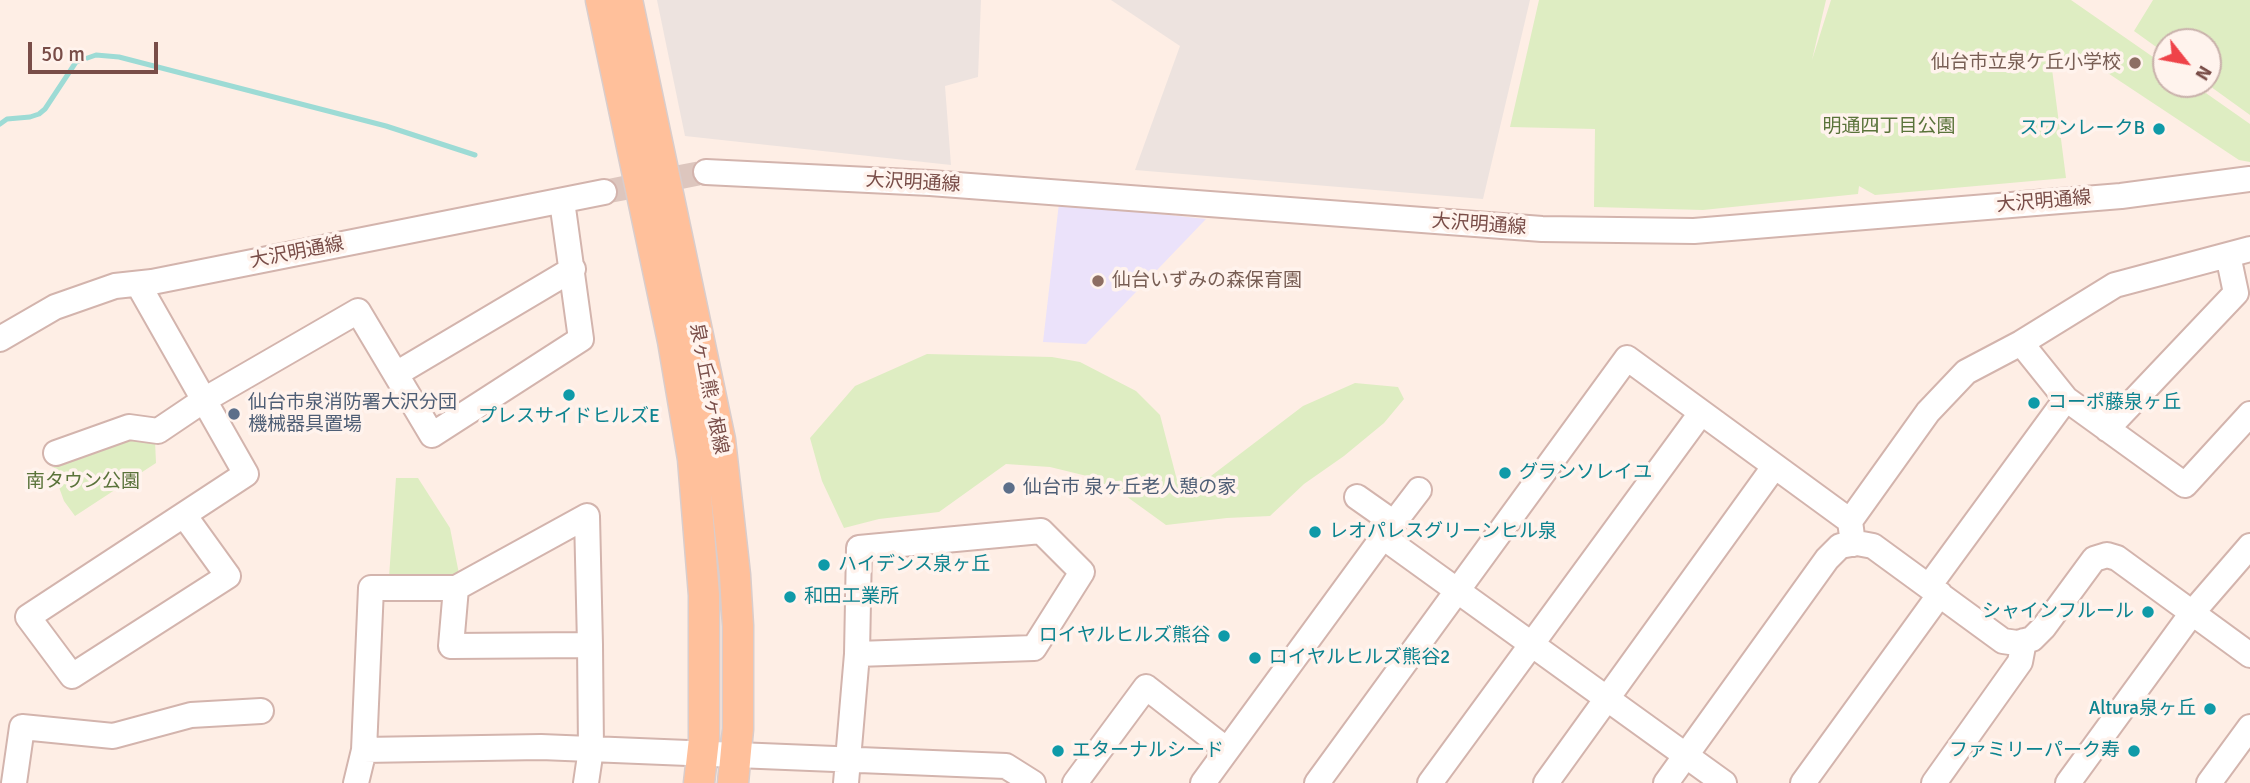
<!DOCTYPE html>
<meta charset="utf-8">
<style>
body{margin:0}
#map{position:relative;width:2250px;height:783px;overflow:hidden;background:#feeee5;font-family:Signika,sans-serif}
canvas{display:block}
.north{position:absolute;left:2152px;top:28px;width:70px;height:70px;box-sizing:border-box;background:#fff3ed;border:2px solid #c9b1ab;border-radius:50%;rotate:121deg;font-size:19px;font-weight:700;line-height:28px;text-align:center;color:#794d48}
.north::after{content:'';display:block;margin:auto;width:24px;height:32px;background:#ef4349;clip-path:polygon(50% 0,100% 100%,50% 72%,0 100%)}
.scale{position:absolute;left:28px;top:42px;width:130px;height:32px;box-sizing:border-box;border:4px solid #794d48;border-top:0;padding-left:9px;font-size:21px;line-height:24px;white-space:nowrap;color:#794d48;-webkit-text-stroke:5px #fff3ed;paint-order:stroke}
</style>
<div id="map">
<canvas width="2250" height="783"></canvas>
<div class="north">N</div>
<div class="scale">50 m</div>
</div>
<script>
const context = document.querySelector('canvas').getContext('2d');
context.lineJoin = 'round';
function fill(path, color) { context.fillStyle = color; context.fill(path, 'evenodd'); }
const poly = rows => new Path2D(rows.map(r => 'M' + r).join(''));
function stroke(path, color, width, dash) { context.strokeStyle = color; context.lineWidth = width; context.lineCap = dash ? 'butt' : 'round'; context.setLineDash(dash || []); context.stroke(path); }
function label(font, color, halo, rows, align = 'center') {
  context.font = font + ' Signika,"Noto Sans JP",sans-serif'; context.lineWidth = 7; context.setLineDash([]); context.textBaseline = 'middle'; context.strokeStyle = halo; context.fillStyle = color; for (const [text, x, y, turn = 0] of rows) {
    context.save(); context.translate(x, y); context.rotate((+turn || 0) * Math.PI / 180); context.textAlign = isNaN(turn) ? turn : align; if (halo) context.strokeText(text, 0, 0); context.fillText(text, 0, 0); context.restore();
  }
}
fill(poly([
 [657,0,981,0,978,77,945,86,951,165,685,136],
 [1111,0,1530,0,1483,199,1135,170,1180,46]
]), '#ede3df');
fill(poly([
 [1059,203,1206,219,1086,344,1043,342]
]), '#ebe2fa');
fill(poly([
 [1539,0,1826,0,1812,60,1831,0,2071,0,2166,66,2166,84,2193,84,2250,124,2250,162,2239,160,2073,50,2052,69,2066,178,1875,195,1859,186,1858,194,1703,210,1594,207,1595,129,1510,127],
 [2153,0,2250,0,2250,115,2207,84,2208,42,2166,42,2166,54,2134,31],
 [927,354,1052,357,1080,362,1136,391,1160,415,1177,480,1211,476,1303,406,1355,383,1398,387,1404,399,1384,423,1344,456,1304,484,1270,516,1227,518,1166,525,1119,491,1087,476,1050,467,1006,464,939,512,879,519,844,528,822,481,810,438,855,386],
 [129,439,155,441,156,463,75,516,64,501,52,468],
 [396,478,418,478,450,528,460,579,389,577]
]), '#deedc2');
stroke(poly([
 [0,124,7,119,30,117,39,114,45,109,76,62,96,55,119,57,386,126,475,155]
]), '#9ddbd5', 5);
stroke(poly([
 [604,192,706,172]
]), '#ddc6be', 24, [24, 12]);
const minor = poly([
 [706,172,930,183,1542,229,1694,231,2121,196,2250,179],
 [138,284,246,474,28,617,72,676,228,576,184,515],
 [0,339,55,307,115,286,152,282,604,192],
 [2021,343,2066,399,2185,485,2250,414],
 [396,374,573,269],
 [2107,429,2236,293,2228,255],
 [56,453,129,427,158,431,204,400,358,311,432,435,581,339,562,201],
 [1357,497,1394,523],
 [1850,521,1928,412,1966,372,2021,343,2115,285,2250,249],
 [1383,537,1419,490],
 [1929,586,2066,399],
 [456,588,587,516,590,645],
 [364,750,541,747,1006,766,1033,783],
 [14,783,22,727,113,736,191,715,261,711],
 [356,783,364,750,371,588,456,588,451,646,590,645,591,749,586,783],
 [846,783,857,654,859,548,1041,531,1082,572,1034,648,857,654],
 [1075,783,1146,687,1227,750],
 [1203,783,1383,537,1724,783],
 [1317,783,1627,358,1850,521,1853,544],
 [1430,783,1701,413],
 [1546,783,1774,467],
 [1666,783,1827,559,1840,546,1857,543,1873,546,2003,641,2017,643,2032,639,2044,627,2094,559,2107,555,2117,558,2250,655],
 [1803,783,1940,594],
 [1934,783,2020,662,2024,641],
 [2068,783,2192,613,2250,546],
 [2209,783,2250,727]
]);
const major = poly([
 [601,0,673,341,693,459,704,595,704,739,699,783],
 [627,0,720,440,735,575,738,626,738,729,733,783]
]);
stroke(minor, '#d3b4ad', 28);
stroke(major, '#d9cdcc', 33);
stroke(minor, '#fff', 24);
stroke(major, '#ffc09b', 30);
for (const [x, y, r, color] of [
 [2135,63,7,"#8d6e63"],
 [2159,129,7,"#0f9aa8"],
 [1098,281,7,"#8d6e63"],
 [569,395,7,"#0f9aa8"],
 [2034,403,7,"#0f9aa8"],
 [234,414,7,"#5c6f8a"],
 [1505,473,7,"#0f9aa8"],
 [1009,488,7,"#5c6f8a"],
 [1315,532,7,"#0f9aa8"],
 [824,565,7,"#0f9aa8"],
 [790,597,7,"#0f9aa8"],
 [2148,612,7,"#0f9aa8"],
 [1224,636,7,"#0f9aa8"],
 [1255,658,7,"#0f9aa8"],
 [2210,709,7,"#0f9aa8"],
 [1058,751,7,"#0f9aa8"],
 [2134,751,7,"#0f9aa8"]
]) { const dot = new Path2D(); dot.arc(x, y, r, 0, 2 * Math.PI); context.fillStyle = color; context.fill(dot); stroke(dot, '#fff3ed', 2.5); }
label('19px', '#785e54', '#fff3ed', [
 ["仙台市立泉ケ丘小学校",2121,63],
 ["仙台いずみの森保育園",1112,281,"left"]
], 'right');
label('19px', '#5a733a', '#fff3ed', [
 ["明通四丁目公園",1889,127],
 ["南タウン公園",83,482]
]);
label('19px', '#0d838f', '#fff3ed', [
 ["スワンレークB",2145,129,"right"],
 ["コーポ藤泉ヶ丘",2048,403],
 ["プレスサイドヒルズE",569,417,"center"],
 ["グランソレイユ",1519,473],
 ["レオパレスグリーンヒル泉",1329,532],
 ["ハイデンス泉ヶ丘",838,565],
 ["和田工業所",804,597],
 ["シャインフルール",2134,612,"right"],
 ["ロイヤルヒルズ熊谷",1210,636,"right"],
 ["ロイヤルヒルズ熊谷2",1269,658],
 ["Altura泉ヶ丘",2196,709,"right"],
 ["エターナルシード",1072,751],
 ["ファミリーパーク寿",2120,751,"right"]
], 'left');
label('19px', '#794d48', '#fff3ed', [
 ["大沢明通線",913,183,3],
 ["大沢明通線",2044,202,-5],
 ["大沢明通線",1479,225,4],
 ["大沢明通線",297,253,-11],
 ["泉ヶ丘熊ヶ根線",708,389,79]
]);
label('19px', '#4e5e75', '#fff3ed', [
 ["仙台市泉消防署大沢分団",248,403],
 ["機械器具置場",248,425],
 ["仙台市 泉ヶ丘老人憩の家",1023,488]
], 'left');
</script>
